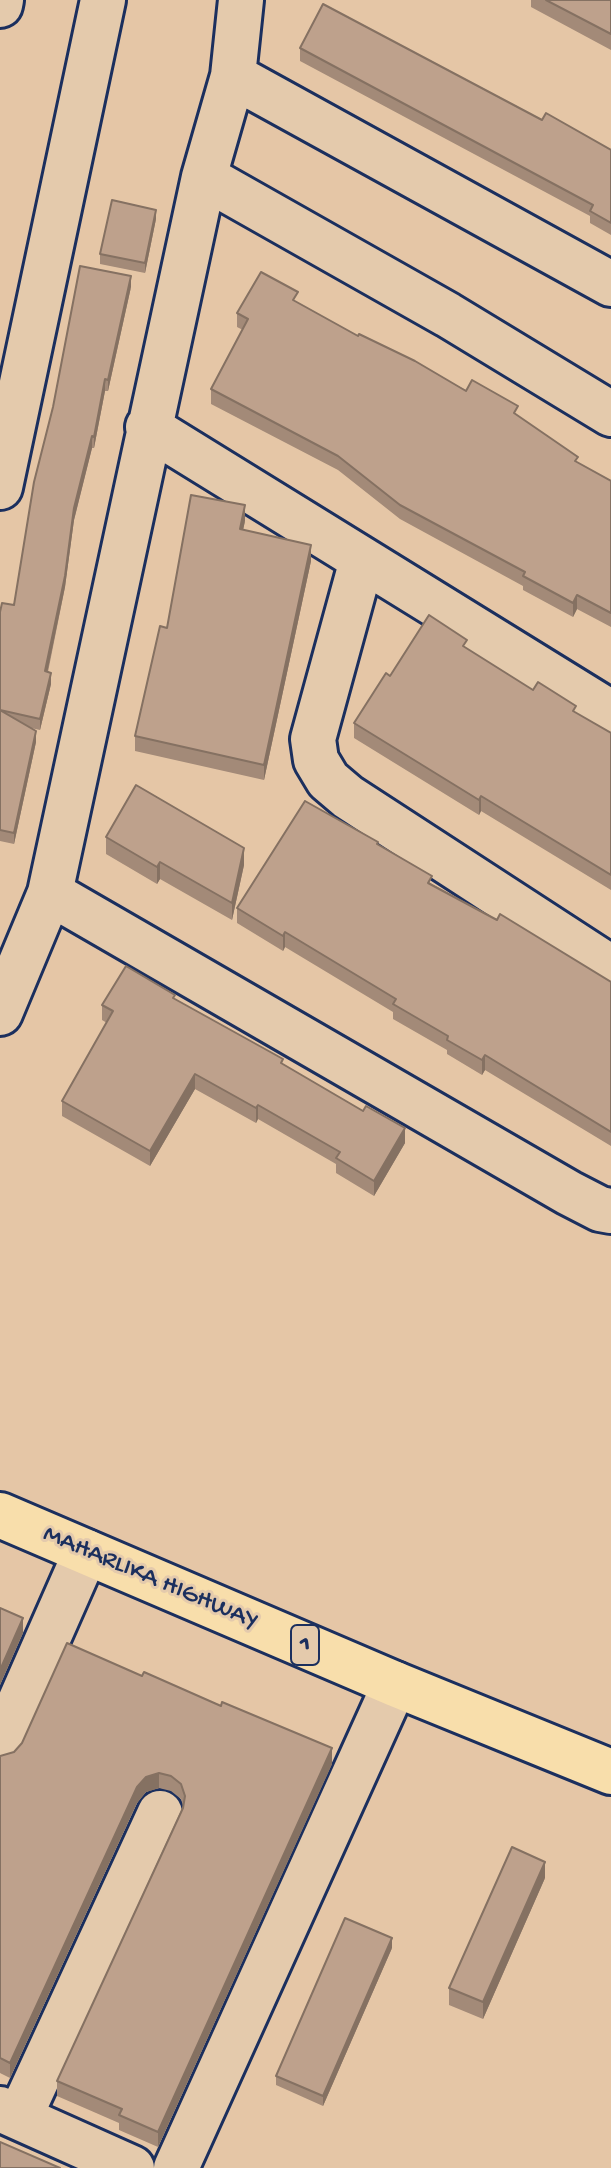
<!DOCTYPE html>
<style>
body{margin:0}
canvas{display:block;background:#e5c6a6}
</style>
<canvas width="611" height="2168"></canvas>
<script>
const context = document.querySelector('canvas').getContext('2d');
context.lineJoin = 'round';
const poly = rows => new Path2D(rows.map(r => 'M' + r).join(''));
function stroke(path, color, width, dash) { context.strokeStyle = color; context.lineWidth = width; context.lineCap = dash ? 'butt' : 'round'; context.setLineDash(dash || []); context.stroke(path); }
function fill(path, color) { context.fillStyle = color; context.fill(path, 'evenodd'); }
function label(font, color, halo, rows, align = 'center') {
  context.font = font + ' "Gochi Hand",sans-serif'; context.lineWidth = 6; context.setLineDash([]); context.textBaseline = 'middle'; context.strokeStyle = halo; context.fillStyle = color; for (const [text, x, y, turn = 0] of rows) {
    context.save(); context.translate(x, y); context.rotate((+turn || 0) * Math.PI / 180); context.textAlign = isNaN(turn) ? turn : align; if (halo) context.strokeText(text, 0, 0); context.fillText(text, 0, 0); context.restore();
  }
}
const street = poly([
 [0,5,1,0],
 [233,76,611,284],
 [204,177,448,315,611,414],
 [148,427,611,713],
 [0,487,103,0],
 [362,560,313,739,316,760,328,780,348,797,611,968],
 [50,893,569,1193,600,1209,611,1211],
 [0,1013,50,893,204,177,233,76,241,0],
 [0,1747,86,1552],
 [0,2109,132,2168],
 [20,2116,160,1813],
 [176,2168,395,1684]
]);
const highway = poly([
 [0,1515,395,1684,611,1772]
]);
stroke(street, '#1b2f5e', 50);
stroke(highway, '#1b2f5e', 50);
stroke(street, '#e4caac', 44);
stroke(highway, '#f8deab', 44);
fill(poly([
 [531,0,611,0,611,50,531,7],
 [300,48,542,120,611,150,611,235,590,223,590,216,300,61],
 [156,219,145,273,100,264,100,254],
 [131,287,108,391,105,391,94,448,92,448,74,520,65,587,48,672,51,684,40,730,31,728,36,742,14,844,0,841,0,612,14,605],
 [298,303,358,336,518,416,578,463,611,481,611,627,577,609,573,617,523,590,523,586,400,519,338,470,211,404,211,389,243,330,237,327,237,313],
 [245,521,243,529,311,561,264,780,135,751,135,736,167,628],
 [467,649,533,690,611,733,611,890,481,811,479,815,354,738,354,723,390,676],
 [106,837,244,865,232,920,160,879,157,884,106,854],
 [378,845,432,884,611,982,611,1146,485,1070,482,1075,447,1054,447,1050,393,1019,393,1012,285,947,283,951,237,923,237,908],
 [175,999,283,1064,405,1143,374,1196,336,1173,336,1164,258,1119,256,1123,195,1089,150,1166,62,1116,62,1101,107,1023,102,1020,102,1005],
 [0,1756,332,1764,158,2147,119,2130,119,2123,57,2096,57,2081,183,1806,181,1799,171,1791,159,1788,146,1792,137,1803,10,2078,0,2073],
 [545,1878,483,2019,449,2005,449,1988],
 [392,1948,323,2106,276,2085,276,2076]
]), '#a38a78');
fill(poly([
 [156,210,156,219,145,273,145,263],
 [131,276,131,287,108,391,108,380],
 [105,379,105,391,94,448,94,437],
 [92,436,92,448,74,520,65,587,45,683,45,671,74,508],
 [245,505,245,521,240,545,240,529],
 [311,545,311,561,264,780,264,765],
 [577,595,577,609,573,617,573,603],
 [51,673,51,684,40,730,40,719],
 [36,731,36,742,14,844,14,833],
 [481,796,481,811,479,815,479,800],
 [244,848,244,865,232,920,232,903],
 [160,862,160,879,157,884,157,867],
 [285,932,285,947,283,951,283,936],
 [485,1055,485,1070,482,1075,482,1060],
 [195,1074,195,1089,150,1166,150,1151],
 [258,1105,258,1119,256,1123,256,1108],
 [405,1128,405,1143,374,1196,374,1181],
 [23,1618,23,1633,0,1685,0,1670],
 [332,1748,332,1764,158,2147,158,2132],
 [159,1773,159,1788,146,1792,137,1803,10,2078,10,2063,137,1787,146,1777],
 [545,1862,545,1878,483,2019,483,2002],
 [392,1938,392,1948,323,2106,323,2096]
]), '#857162');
const building = poly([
 [546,0,611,0,611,34,546,0],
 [323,4,542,120,546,113,611,150,611,223,590,211,593,205,300,48,323,4],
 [112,200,156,210,145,263,100,254,112,200],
 [80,266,131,276,108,380,105,379,94,437,92,436,74,508,65,576,45,671,51,673,40,719,0,710,36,731,14,833,0,830,0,612,2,603,14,605,34,482,53,407,80,266],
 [261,272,298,292,293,300,358,336,359,334,415,361,466,391,472,380,518,406,514,413,578,457,575,461,611,481,611,613,577,595,573,603,523,576,525,572,400,505,338,456,211,389,248,319,237,313,261,272],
 [191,495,245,505,240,529,311,545,264,765,135,736,160,626,167,628,191,495],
 [429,615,467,640,463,646,533,690,538,682,576,706,573,711,611,733,611,875,481,796,479,800,354,723,386,673,390,676,429,615],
 [136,785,244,848,232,903,160,862,157,867,106,837,136,785],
 [305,801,378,842,377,844,432,876,428,883,497,920,500,914,611,982,611,1132,485,1055,482,1060,447,1040,448,1036,393,1004,396,999,285,932,283,936,237,908,305,801],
 [126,966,175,995,173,998,283,1059,281,1063,363,1111,366,1106,405,1128,374,1181,336,1158,340,1152,258,1105,256,1108,195,1074,150,1151,62,1101,113,1011,102,1005,126,966],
 [0,1608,23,1618,0,1670,0,1608],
 [67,1643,142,1676,144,1672,221,1706,222,1702,332,1748,158,2132,119,2115,122,2109,57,2081,183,1808,185,1796,181,1784,171,1776,159,1773,146,1777,137,1787,10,2063,0,2058,0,1756,14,1752,22,1743,67,1643],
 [512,1847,545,1862,483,2002,449,1988,512,1847],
 [345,1918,392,1938,323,2096,276,2076,345,1918],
 [0,2142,60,2168,0,2168,0,2142]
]);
fill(building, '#bea18c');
stroke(building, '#857162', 2);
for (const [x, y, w] of [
 [305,1645,28]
]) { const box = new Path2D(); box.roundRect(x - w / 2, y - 20, w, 40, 6); context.fillStyle = '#e4caac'; context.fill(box); stroke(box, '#1b2f5e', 2); }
label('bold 24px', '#1b2f5e', null, [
 ["1",305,1645]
]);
label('26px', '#1b2f5e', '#e4caac', [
 ["MAHARLIKA HIGHWAY",150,1579,23]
]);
</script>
